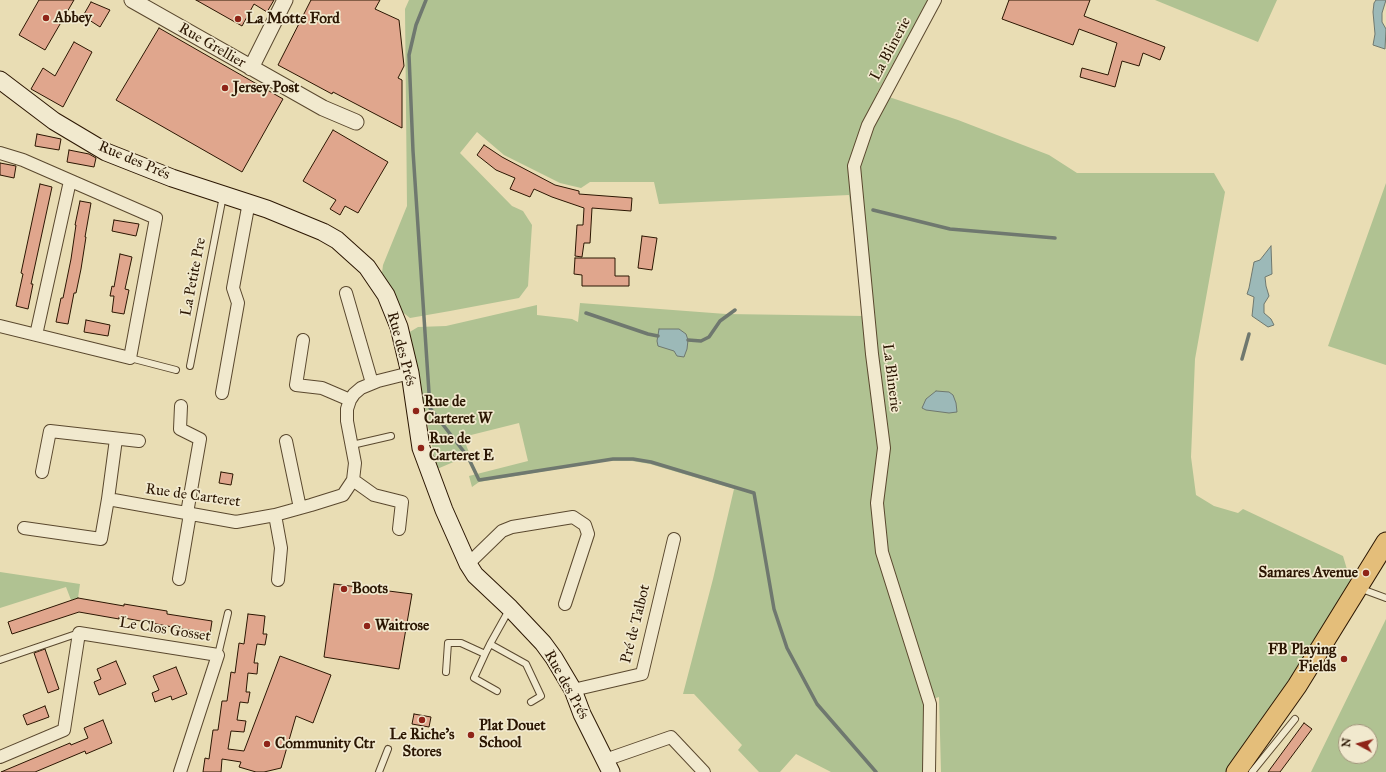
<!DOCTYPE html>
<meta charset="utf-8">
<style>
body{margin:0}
#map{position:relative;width:1386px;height:772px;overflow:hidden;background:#e9ddb4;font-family:"IM FELL Great Primer",serif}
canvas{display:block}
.north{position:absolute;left:1338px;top:724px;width:40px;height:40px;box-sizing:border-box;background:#f1e9ce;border:1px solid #a2957c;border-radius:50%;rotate:277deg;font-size:11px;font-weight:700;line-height:16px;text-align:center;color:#2b1602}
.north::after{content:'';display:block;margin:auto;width:14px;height:18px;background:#8f2418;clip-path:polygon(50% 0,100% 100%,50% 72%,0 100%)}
</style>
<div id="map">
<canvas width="1386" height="772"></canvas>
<div class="north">N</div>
</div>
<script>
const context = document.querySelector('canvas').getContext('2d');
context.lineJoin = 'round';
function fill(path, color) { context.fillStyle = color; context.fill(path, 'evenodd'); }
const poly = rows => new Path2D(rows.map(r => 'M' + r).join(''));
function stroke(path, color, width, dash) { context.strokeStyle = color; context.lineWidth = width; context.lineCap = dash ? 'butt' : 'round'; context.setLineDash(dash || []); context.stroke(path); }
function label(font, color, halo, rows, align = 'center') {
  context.font = font + ' "IM FELL Great Primer",serif'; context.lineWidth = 3.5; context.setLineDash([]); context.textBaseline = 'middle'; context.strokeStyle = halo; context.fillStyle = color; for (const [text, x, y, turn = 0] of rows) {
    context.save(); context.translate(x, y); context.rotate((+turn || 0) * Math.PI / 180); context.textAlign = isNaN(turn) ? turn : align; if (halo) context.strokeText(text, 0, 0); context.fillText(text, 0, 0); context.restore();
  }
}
fill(poly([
 [409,0,928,0,877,93,958,120,1049,155,1077,173,1214,173,1225,192,1195,359,1191,457,1196,495,1214,506,1238,513,1243,509,1343,556,1352,586,1228,772,941,772,939,697,926,701,924,772,831,772,796,754,780,772,759,772,738,750,742,745,694,694,683,694,713,579,734,489,650,464,632,461,606,461,479,482,472,487,469,476,528,461,519,423,463,437,470,455,437,469,408,333,418,327,446,326,537,305,537,315,572,319,578,322,580,303,726,314,864,316,849,195,659,204,654,182,590,182,581,188,560,183,504,155,477,132,460,153,512,206,523,211,532,225,528,286,519,298,450,311,410,318,401,311,382,273,383,265,407,206,405,9],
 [1155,0,1277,0,1258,42],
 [1386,183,1386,365,1328,346],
 [0,572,80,584,78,598,71,600,66,587,0,608],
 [1386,619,1386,772,1311,772,1335,723],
 [1346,732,1370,732,1370,756,1346,756]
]), '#b0c292');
const water = poly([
 [1376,0,1386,0,1382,13,1382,22,1386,29,1385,49,1373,45,1375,34,1373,12,1374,3,1376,0],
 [1271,246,1272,274,1265,277,1266,286,1269,296,1264,304,1264,313,1271,319,1274,325,1268,327,1252,316,1254,297,1247,294,1249,288,1254,262,1260,260,1271,246],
 [659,329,679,329,686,334,688,340,687,349,684,357,677,356,674,351,658,346,657,341,659,329],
 [936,391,949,392,953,395,956,403,957,412,949,413,926,410,922,408,926,399,936,391]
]);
fill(water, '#9cb9b8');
stroke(water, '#6f786f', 1);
stroke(poly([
 [426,0,416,25,409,55,413,151,430,408,468,457,479,480,613,459,633,459,651,462,754,493,774,609,787,648,817,704,876,772],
 [873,210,950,229,1055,238],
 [586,313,648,334,658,336],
 [688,340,701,341,709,337,720,321,735,310],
 [1242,359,1249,334]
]), '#6f786f', 3.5);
const building = poly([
 [39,0,74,0,45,50,19,35,39,0],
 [196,0,274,0,267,12,254,4,242,26,196,0],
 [311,0,380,0,375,9,399,20,404,66,398,78,402,80,402,128,333,92,332,94,278,65,311,0],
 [1009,0,1090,0,1084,16,1165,47,1160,60,1143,53,1139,66,1122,61,1115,87,1080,77,1082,68,1108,75,1117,43,1079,29,1073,45,1002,19,1009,0],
 [91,2,110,10,100,27,83,16,91,2],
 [159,28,283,99,242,172,116,100,159,28],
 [74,42,92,52,63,107,31,89,43,68,55,76,74,42],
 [333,130,388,162,358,213,345,206,340,215,330,209,336,200,303,181,333,130],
 [37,134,61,139,59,150,35,146,37,134],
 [484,145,502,157,555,185,579,191,579,194,632,198,631,211,592,208,590,243,584,243,582,257,575,256,577,225,583,225,584,208,552,197,534,189,530,197,510,189,515,178,496,170,477,155,484,145],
 [69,150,89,154,96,158,94,167,67,162,69,150],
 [0,163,16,166,14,178,0,175,0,163],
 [40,184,52,187,31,284,33,284,28,309,16,306,23,274,21,273,40,184],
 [80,201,91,203,85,237,86,237,81,269,76,293,74,293,68,324,56,322,61,298,63,298,71,259,76,225,75,225,80,201],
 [114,220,139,224,136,236,112,231,114,220],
 [642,236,657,238,652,270,638,268,642,236],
 [120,254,132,257,125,289,129,290,124,314,112,312,114,296,110,296,112,286,114,287,120,254],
 [575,258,615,258,615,276,629,276,629,286,582,286,582,275,574,274,575,258],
 [86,320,110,325,108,336,84,332,86,320],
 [221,472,233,474,231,485,219,483,221,472],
 [334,584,412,594,399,669,324,657,334,584],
 [78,598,124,606,124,604,167,611,167,614,212,621,210,634,119,617,119,619,79,612,12,634,8,622,78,598],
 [248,614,265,616,263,634,267,634,265,645,257,644,254,663,258,663,257,674,248,673,246,692,250,692,248,703,240,702,237,720,246,721,244,732,231,731,228,749,244,751,280,656,331,675,313,723,296,716,281,768,264,772,256,772,239,767,241,762,222,759,221,772,203,772,205,758,209,759,213,730,218,730,222,701,227,701,231,672,235,673,239,643,244,644,248,614],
 [45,649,59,689,48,693,34,653,45,649],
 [116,661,126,684,99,695,94,682,101,679,97,669,116,661],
 [176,667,187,694,172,700,171,696,155,702,152,693,159,690,153,676,176,667],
 [45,706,49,717,27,725,23,715,45,706],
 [414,714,431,717,429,727,412,724,414,714],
 [103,720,112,743,86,754,85,751,35,772,1,772,70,743,71,745,88,738,84,728,103,720],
 [1304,723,1312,729,1280,772,1268,772,1304,723]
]);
fill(building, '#e0a68d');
stroke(building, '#2b1602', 1);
const service = poly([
 [130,358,176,370],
 [190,366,223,196],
 [352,445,391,436],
 [1359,588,1386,598],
 [509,610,490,644,526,664,541,696,531,702],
 [485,654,474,678,497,691],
 [218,655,228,613],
 [0,660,79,633],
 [446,672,448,643,461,643,485,654,490,644],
 [379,772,388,749],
 [1252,772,1295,719]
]);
const minor = poly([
 [0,153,23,160,156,218,130,358,0,326],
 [346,293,372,383],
 [36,335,70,181],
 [303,340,296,385,322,388,350,400],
 [222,393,238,303,233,288,249,202],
 [181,406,180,429,200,439,187,513],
 [286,441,300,508],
 [42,472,50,431,139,441],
 [353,480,374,495,402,502,399,529],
 [108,499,236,522,275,515,311,505,343,495,353,480,355,463,347,421,347,409,350,400,354,394,361,388,378,381,410,373],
 [275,515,281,548,278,580],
 [24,528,101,539,108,499,116,439],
 [468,564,502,531,512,527,573,517,585,525,588,534,565,604],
 [179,579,190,514],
 [573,690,642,674,674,539],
 [0,757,64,730,79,633,218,655,180,772],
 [605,760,671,737,704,772],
 [929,772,930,704,882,552,877,503,884,448,872,354,854,166,868,125,935,0]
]);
const tertiary = poly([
 [132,0,323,108,356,122],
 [251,68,285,0]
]);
const secondary = poly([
 [0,80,54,121,106,152,172,178,267,209,323,232,337,240,367,267,386,295,399,327,410,373,421,448,444,510,468,564,475,575,510,608,543,643,554,658,573,690,582,714,611,772]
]);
const primary = poly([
 [1236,772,1297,686,1386,542]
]);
stroke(service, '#5a482e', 8);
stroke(minor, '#5a482e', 14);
stroke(tertiary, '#5a482e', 17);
stroke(secondary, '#2b1602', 19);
stroke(primary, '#2b1602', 21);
stroke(service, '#f1e9ce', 6);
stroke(minor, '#f1e9ce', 12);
stroke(tertiary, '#f1e9ce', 15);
stroke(secondary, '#f1e9ce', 17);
stroke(primary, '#e4be7a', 19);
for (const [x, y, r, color] of [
 [46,18,4,"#8f2418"],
 [238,19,4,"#8f2418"],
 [225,88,4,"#8f2418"],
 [416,411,4,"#8f2418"],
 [421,448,4,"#8f2418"],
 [1366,573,4,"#8f2418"],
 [344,589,4,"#8f2418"],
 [367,626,4,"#8f2418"],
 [1344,659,4,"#8f2418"],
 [422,720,4,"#8f2418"],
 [471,735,4,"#8f2418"],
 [267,744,4,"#8f2418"]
]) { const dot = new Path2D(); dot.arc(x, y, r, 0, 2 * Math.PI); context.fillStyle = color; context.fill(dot); stroke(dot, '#f1e9ce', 1.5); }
label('bold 15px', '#2b1602', '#f1e9ce', [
 ["Abbey",54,18],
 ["La Motte Ford",246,19],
 ["Jersey Post",233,88],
 ["Rue de",424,402],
 ["Carteret W",424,419],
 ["Rue de",429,439],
 ["Carteret E",429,456],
 ["Samares Avenue",1358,573,"right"],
 ["Boots",352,589],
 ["Waitrose",375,626],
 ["FB Playing",1336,650,"right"],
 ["Fields",1336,667,"right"],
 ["Plat Douet",479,726],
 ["School",479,743],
 ["Le Riche's",422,735,"center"],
 ["Stores",422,752,"center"],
 ["Community Ctr",275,744]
], 'left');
label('15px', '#2b1602', '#f1e9ce', [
 ["Rue Grellier",212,46,30],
 ["La Blinerie",891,49,-62],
 ["Rue des Prés",134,161,23],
 ["La Petite Pre",194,277,-79],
 ["Rue des Prés",401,349,75],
 ["La Blinerie",891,378,83],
 ["Rue de Carteret",193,496,8],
 ["Pré de Talbot",636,624,-76],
 ["Le Clos Gosset",165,630,9],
 ["Rue des Prés",566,685,61]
]);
</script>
